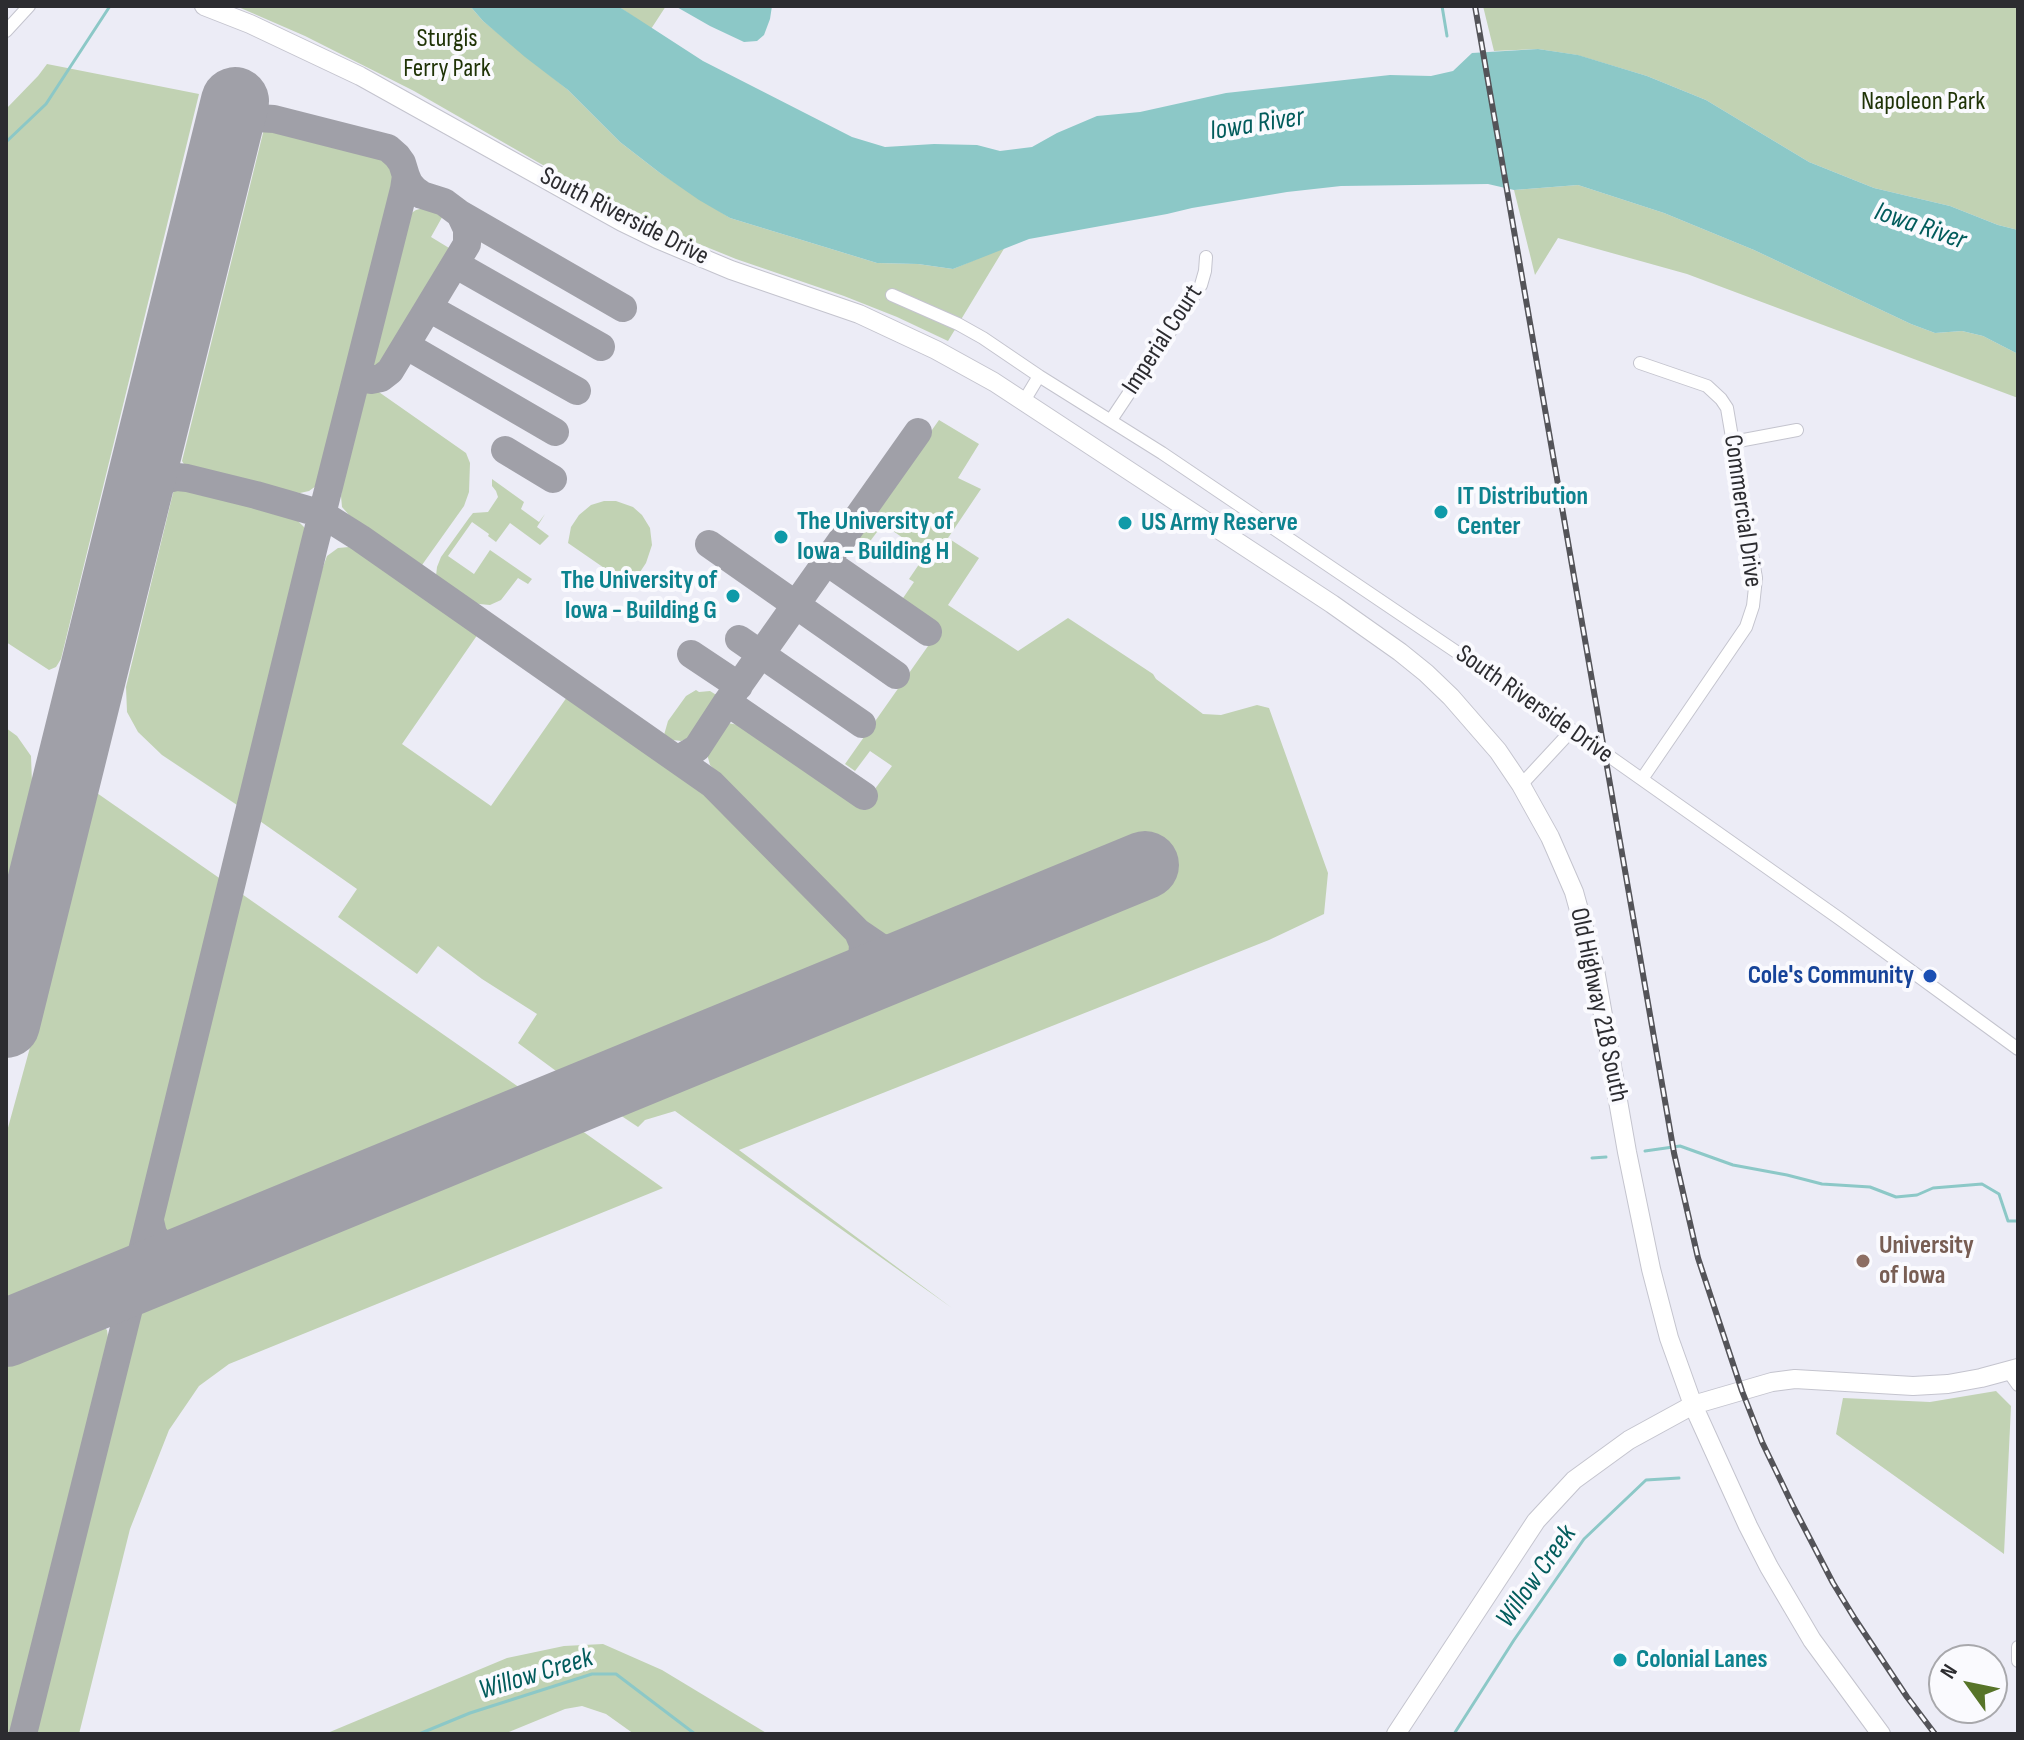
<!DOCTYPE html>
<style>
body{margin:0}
#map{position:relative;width:2024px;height:1740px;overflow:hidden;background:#ececf6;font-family:"Sofia Sans Condensed",sans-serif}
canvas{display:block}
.frame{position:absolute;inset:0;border:8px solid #2c2c30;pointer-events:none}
.north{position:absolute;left:1928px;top:1644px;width:80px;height:80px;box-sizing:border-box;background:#fafafe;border:2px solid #a8a8ac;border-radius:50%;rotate:303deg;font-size:22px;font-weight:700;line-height:32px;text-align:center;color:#2c2c30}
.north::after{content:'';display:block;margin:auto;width:28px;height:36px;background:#577429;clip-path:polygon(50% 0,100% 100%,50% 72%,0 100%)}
</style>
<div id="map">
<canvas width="2024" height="1740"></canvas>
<div class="frame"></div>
<div class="north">N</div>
</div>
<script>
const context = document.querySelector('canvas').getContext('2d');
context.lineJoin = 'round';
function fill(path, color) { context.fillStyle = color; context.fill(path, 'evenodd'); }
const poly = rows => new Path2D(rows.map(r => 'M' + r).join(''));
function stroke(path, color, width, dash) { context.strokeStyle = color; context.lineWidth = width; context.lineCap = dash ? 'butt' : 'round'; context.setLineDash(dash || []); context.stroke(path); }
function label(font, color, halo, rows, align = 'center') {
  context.font = font + ' "Sofia Sans Condensed",sans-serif'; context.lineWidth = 8; context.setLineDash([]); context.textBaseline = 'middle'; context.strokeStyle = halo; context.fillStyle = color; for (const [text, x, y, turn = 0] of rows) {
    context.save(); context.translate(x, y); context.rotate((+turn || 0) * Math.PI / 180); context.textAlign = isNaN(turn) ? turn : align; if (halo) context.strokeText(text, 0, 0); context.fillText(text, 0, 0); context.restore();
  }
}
fill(poly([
 [236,6,470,6,483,21,568,90,620,142,660,173,730,218,877,263,918,264,953,269,1005,247,948,341,897,317,844,296,736,259,650,224,595,195,414,91,305,36],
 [618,6,666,6,651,29],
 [1483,6,2018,6,2018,230,1998,225,1950,206,1874,188,1809,162,1706,100,1647,76,1577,55,1538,49,1494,51],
 [47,64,199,94,61,659,56,667,49,670,6,642,6,109,38,76],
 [270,127,349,146,373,154,387,161,395,178,390,204,391,207,332,448,316,486,309,491,300,493,268,490,187,469,182,461,264,129],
 [1578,185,1664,213,1754,250,1911,324,1935,333,1962,331,1983,336,2018,354,2018,398,1687,274,1558,238,1535,275,1514,190],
 [427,207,445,212,431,237,454,251,386,364,380,370,372,370,370,361,404,222,410,214,416,210],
 [376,390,466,453,470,463,469,492,464,506,422,565,419,564,349,515,342,507,341,496,344,468,361,399,365,392],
 [939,420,979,444,958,478,981,489,948,538,979,558,948,605,1018,651,1068,618,1153,674,1156,679,1203,714,1221,715,1257,705,1269,708,1328,873,1324,914,1269,940,739,1150,952,1308,675,1111,645,1120,638,1127,605,1105,1167,873,1155,840,909,941,896,940,879,934,864,921,710,765,707,754,708,747,722,722,739,725,860,809,892,766,870,751,855,771,845,764,940,629,901,601,914,582,909,579,926,554,883,524,865,548,854,540],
 [492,479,524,502,521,509,539,522,545,514,537,527,549,536,540,545,510,523,496,542,488,536,489,534,472,522,448,556,474,574,490,550,532,579,528,584,518,578,501,600,490,605,479,604,473,602,436,576,437,567,441,557,469,518,473,513,488,512,498,497,496,491,492,486],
 [181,485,265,506,293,516,304,527,306,539,301,566,243,809,162,755,138,732,127,712,126,687,174,489],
 [604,501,616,501,633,507,642,515,650,528,652,545,646,563,640,572,623,581,568,543,571,527,579,515,591,505],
 [349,547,361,553,478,634,402,744,491,806,567,697,713,800,845,935,852,946,852,953,844,970,571,1082,518,1043,537,1014,482,979,438,946,417,974,338,917,357,889,257,819,314,586,316,586,327,556,338,548],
 [696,690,699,692,710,691,718,696,718,702,694,736,681,741,673,740,664,735,668,721,686,696],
 [6,728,17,736,31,756,32,783,6,897],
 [94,791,225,882,131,1257,121,1261,123,1266,6,1314,6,1135,43,1000],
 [239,892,533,1097,187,1240,181,1240,179,1237,173,1239,166,1234,162,1227,165,1195],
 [568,1121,663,1188,229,1364,199,1386,169,1430,130,1529,79,1734,32,1734,139,1303,149,1299,148,1295,152,1292],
 [83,1320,89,1320,91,1323,97,1320,107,1330,108,1338,106,1365,15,1734,6,1734,6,1352],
 [1996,1391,2011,1406,2004,1554,1836,1434,1843,1398,1930,1402],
 [603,1644,662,1670,768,1734,634,1734,606,1714,582,1706,565,1709,504,1734,325,1734,507,1658,564,1646]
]), '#c1d2b3');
fill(poly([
 [470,6,618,6,703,61,852,137,885,147,934,144,977,145,1000,151,1032,147,1057,133,1097,116,1140,112,1226,93,1390,75,1431,76,1453,71,1472,53,1538,49,1578,55,1647,76,1706,100,1809,162,1874,188,1950,206,1998,225,2018,230,2018,354,1983,336,1962,331,1935,333,1911,324,1754,250,1664,213,1578,185,1514,190,1488,184,1341,186,1287,192,1192,208,1167,214,1029,239,953,269,918,264,877,263,730,218,699,200,660,173,620,142,568,90,525,57,483,21],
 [675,6,772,6,770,19,764,35,757,41,744,42,710,26]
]), '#8cc8c7');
stroke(poly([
 [1442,6,1447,36],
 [6,142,46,104,110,6],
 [1645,1151,1680,1146,1733,1165,1787,1175,1822,1184,1870,1187,1896,1197,1917,1195,1933,1188,1982,1184,1999,1194,2008,1221,2018,1221],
 [1592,1158,1606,1157],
 [419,1734,470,1713,592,1674,616,1674,695,1734],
 [1454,1734,1514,1640,1584,1539,1646,1480,1679,1478]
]), '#8cc8c7', 3);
stroke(poly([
 [460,214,623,308],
 [455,264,601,347],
 [429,308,577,391],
 [407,346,555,432],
 [360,366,362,374,371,380,381,378,390,371,467,244,467,229,460,214,444,202,422,195,415,190,409,183,406,176],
 [505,450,553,479],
 [133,513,142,492,156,482,177,477,187,478,256,495,322,514,360,538,712,784,858,932,880,947,906,954,925,952,1022,913],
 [709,544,896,675],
 [827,562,928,632],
 [739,639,862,724],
 [691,654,739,686],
 [727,702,864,796],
 [674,757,682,757,697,748,727,702,918,432],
 [751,1024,839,988,851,981,857,972,862,960,863,944,858,932],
 [150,1221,153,1234,161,1245,171,1252,185,1255,196,1253,284,1217],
 [34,1319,122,1283,133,1275,139,1263,314,546,404,189,406,176,402,163,397,156,388,148,274,119,257,118,244,123,230,133,223,148],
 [23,1734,133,1292,145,1279,236,1240]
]), '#a0a0a8', 28);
stroke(poly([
 [6,1024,235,101],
 [6,1333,1145,865]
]), '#a0a0a8', 68);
const minor = poly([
 [6,31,29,6],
 [892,295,958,324,983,338,1039,376,1162,453,1572,730,1840,919,2018,1049],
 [1640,363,1707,386,1721,399,1727,408,1756,578,1753,606,1746,627,1642,779],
 [1024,401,1039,376],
 [1111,420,1201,285,1205,271,1206,257],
 [1733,442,1797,430],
 [1521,785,1572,730],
 [2008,1371,2018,1385],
 [2018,1647,2018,1661]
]);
const secondary = poly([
 [204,6,250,24,360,76,622,222,657,239,731,270,859,314,936,350,994,382,1332,604,1400,652,1426,673,1451,697,1498,751,1521,785,1550,837,1574,892,1594,964,1627,1152,1651,1269,1669,1338,1693,1405,1748,1526,1769,1567,1812,1640,1881,1734],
 [1396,1734,1536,1521,1574,1480,1629,1440,1693,1405,1772,1382,1795,1379,1913,1386,1948,1384,1981,1378,2018,1368]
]);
stroke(minor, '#c4c4ce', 14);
stroke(secondary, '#c4c4ce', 20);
stroke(minor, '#fff', 12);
stroke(secondary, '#fff', 18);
const rail = poly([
 [1475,6,1674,1153,1698,1258,1742,1391,1762,1442,1794,1508,1833,1583,1855,1619,1907,1697,1935,1734]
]);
stroke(rail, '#545459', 6);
stroke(rail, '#fafafe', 3, [9]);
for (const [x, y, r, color] of [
 [1441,512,8,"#0f9aa8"],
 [1125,523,8,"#0f9aa8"],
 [781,537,8,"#0f9aa8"],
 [733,596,8,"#0f9aa8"],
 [1930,976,8,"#1a4fb4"],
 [1863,1261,8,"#8d6e63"],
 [1620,1660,8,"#0f9aa8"]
]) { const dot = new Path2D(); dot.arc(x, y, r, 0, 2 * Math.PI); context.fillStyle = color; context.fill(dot); stroke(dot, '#fafafe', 3); }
label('26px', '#1f3306', '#fafafe', [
 ["Sturgis",447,39],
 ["Ferry Park",447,69],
 ["Napoleon Park",1923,102]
]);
label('26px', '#2c2c30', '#fafafe', [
 ["South Riverside Drive",624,217,27],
 ["Imperial Court",1163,340,-57],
 ["Commercial Drive",1742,511,82],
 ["South Riverside Drive",1534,705,35],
 ["Old Highway 218 South",1598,1005,78]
]);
label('bold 26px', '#0d838f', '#fafafe', [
 ["IT Distribution",1457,497],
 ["Center",1457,527],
 ["The University of",797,522],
 ["Iowa - Building H",797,552],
 ["US Army Reserve",1141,523],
 ["The University of",717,581,"right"],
 ["Iowa - Building G",717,611,"right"],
 ["Colonial Lanes",1636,1660]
], 'left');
label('bold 26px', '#164399', '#fafafe', [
 ["Cole's Community",1914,976]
], 'right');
label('bold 26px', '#785e54', '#fafafe', [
 ["University",1879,1246],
 ["of Iowa",1879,1276]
], 'left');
label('italic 28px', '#025c5c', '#fafafe', [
 ["Iowa River",1257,125,-9],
 ["Iowa River",1920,227,19],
 ["Willow Creek",1537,1577,-55],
 ["Willow Creek",536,1675,-17]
]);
</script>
